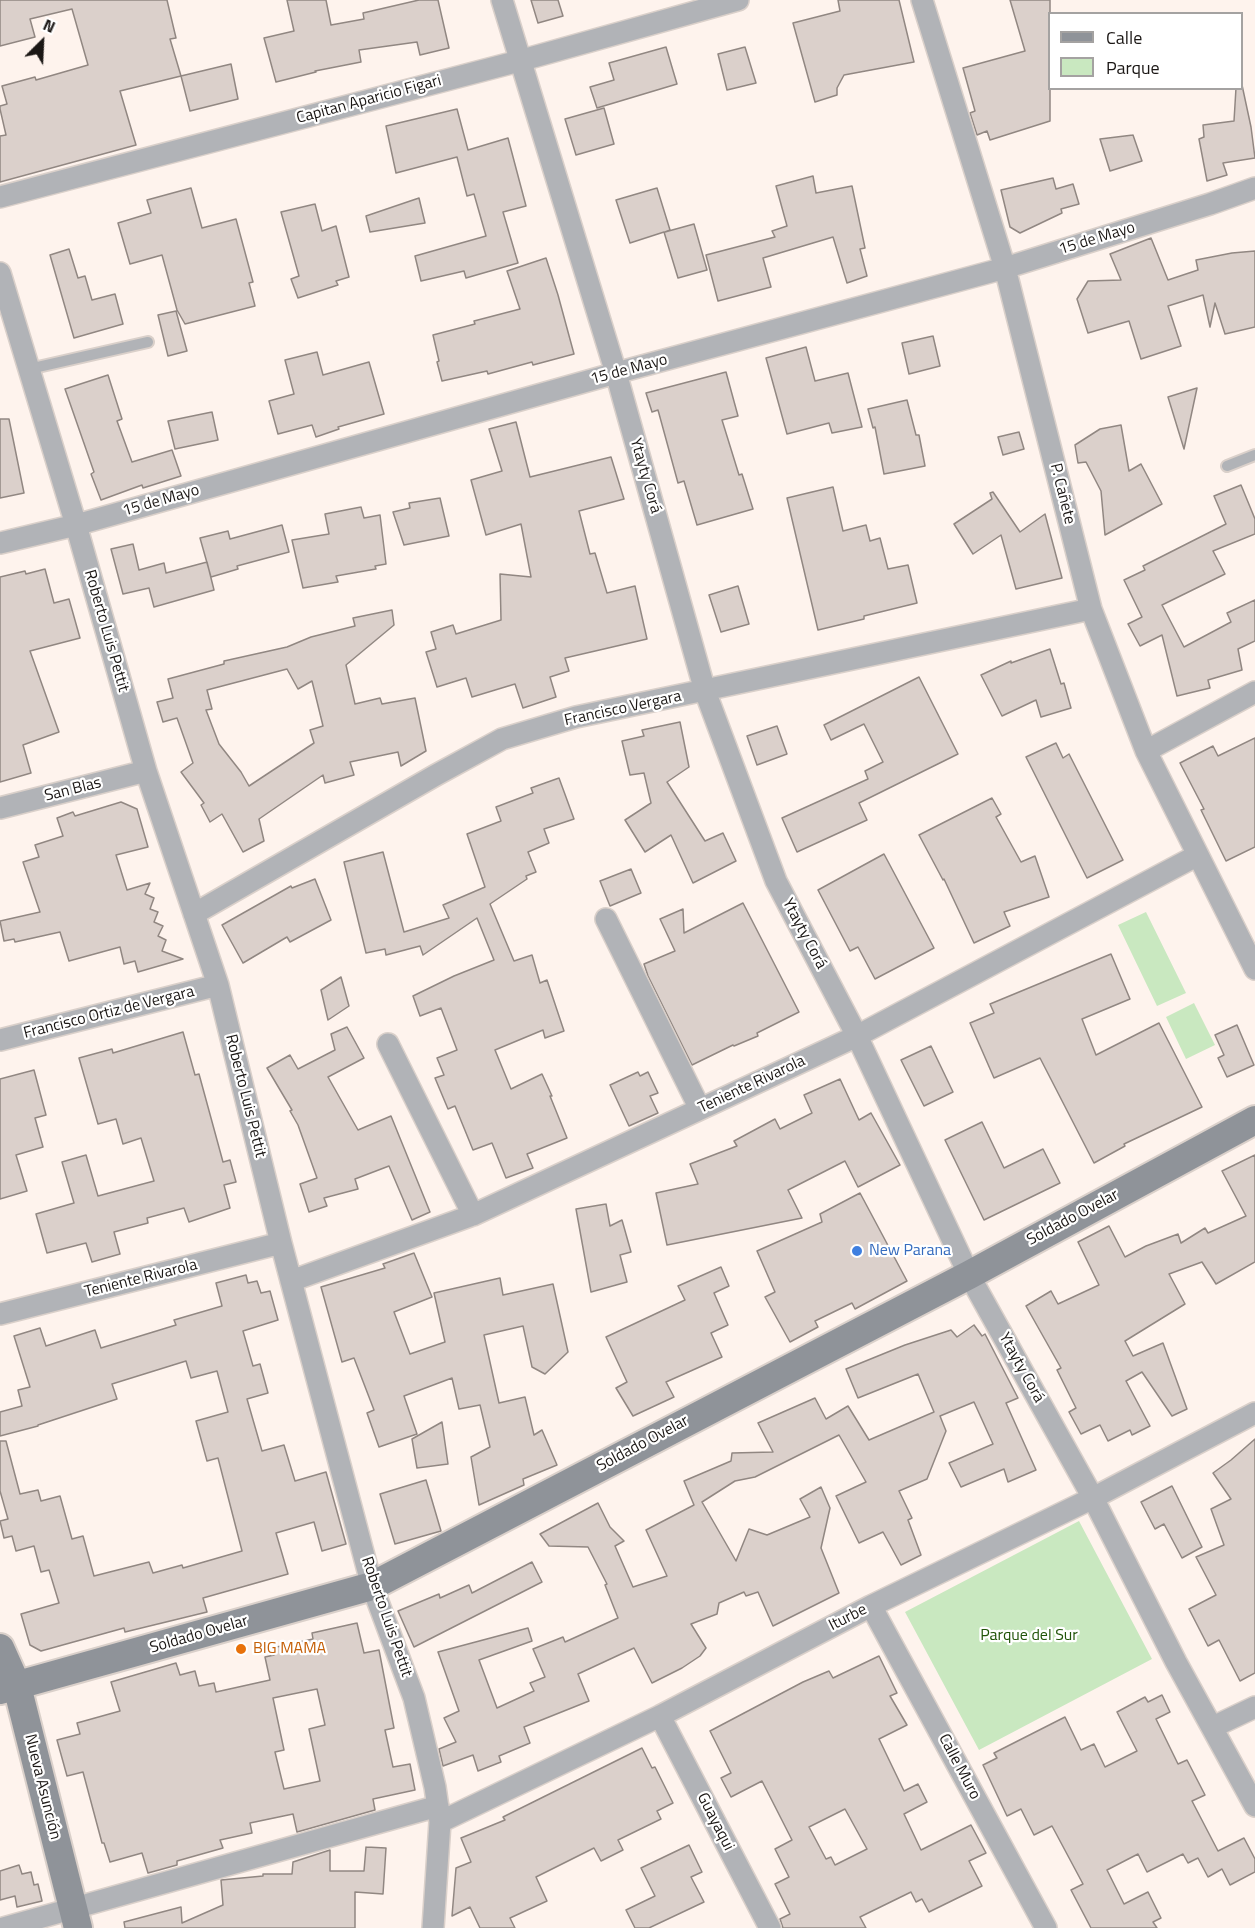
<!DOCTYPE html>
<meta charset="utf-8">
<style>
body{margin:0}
#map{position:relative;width:1255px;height:1928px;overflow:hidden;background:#fef3ed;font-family:"Titillium Web",sans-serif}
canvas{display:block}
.legend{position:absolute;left:1048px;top:12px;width:195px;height:78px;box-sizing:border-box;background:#fff;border:2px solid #a4a2a1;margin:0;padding:8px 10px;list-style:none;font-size:18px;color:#1b1715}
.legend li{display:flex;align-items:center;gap:12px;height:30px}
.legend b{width:30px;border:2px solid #a4a2a1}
.north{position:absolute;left:12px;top:12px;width:60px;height:60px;-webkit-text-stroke:4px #fff;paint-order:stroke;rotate:24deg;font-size:16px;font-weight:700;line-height:24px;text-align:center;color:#1b1715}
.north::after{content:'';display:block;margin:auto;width:21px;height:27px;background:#1b1715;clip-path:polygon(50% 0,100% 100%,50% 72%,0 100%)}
</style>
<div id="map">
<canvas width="1255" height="1928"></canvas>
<ul class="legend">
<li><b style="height:8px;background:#8f9399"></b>Calle</li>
<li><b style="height:16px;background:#c9e8c0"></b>Parque</li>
</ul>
<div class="north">N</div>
</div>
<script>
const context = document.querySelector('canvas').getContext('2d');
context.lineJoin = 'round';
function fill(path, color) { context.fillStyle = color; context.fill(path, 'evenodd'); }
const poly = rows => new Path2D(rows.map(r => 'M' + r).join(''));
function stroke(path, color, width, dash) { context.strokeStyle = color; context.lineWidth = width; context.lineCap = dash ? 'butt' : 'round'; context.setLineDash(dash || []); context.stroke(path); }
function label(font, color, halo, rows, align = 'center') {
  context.font = font + ' "Titillium Web",sans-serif'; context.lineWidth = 4.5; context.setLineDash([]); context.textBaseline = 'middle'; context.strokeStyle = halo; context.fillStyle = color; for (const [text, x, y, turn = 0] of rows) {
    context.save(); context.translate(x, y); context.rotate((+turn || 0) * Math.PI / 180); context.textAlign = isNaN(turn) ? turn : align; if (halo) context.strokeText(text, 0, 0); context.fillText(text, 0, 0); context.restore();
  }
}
fill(poly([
 [1146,912,1186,993,1157,1006,1118,925],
 [1194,1003,1215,1045,1186,1059,1166,1017],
 [1079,1521,1152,1659,979,1750,905,1612]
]), '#c9e8c0');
const building = poly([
 [0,0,167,0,176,38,170,39,181,76,231,64,238,99,190,111,181,76,120,91,136,145,0,182,0,136,6,135,0,109,0,106,7,104,2,86,35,77,36,80,88,65,72,9,30,19,35,37,0,46,0,0],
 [287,0,326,0,331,25,364,19,363,13,419,0,438,0,449,48,420,55,417,42,359,50,361,62,315,71,316,72,276,82,264,38,294,31,287,0],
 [531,0,558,0,563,16,538,23,531,0],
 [838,0,899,0,914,62,844,75,837,88,837,95,815,102,793,23,840,11,838,0],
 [1010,0,1050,0,1050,121,990,140,987,131,977,135,970,113,975,111,963,68,1025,51,1010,0],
 [666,47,677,84,597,108,590,87,614,80,609,63,666,47],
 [745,47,756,83,727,90,718,54,745,47],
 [1242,85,1251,127,1255,158,1223,163,1227,175,1207,181,1199,139,1204,137,1203,125,1234,121,1236,88,1242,88,1242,85],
 [604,108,614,144,576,155,565,119,604,108],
 [457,109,468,150,508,138,526,206,503,212,518,263,466,278,464,271,421,281,415,256,486,236,474,194,467,196,457,157,396,173,386,126,457,109],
 [1133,135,1142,161,1110,171,1100,139,1133,135],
 [813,176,816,193,852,186,865,248,860,249,867,276,847,283,833,237,763,258,771,287,718,301,706,255,775,237,772,231,787,226,776,186,813,176],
 [1053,178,1056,189,1073,184,1079,204,1061,209,1062,213,1020,233,1010,227,1001,190,1053,178],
 [191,188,202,228,236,219,253,282,249,283,255,306,185,324,177,310,162,255,130,264,118,223,151,213,147,200,191,188],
 [657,188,670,230,665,232,694,224,707,270,678,278,664,232,630,243,616,200,657,188],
 [419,198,425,223,370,232,366,216,419,198],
 [315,204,322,231,336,226,349,277,336,281,338,285,298,298,291,279,299,276,281,212,315,204],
 [1151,238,1168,280,1198,270,1196,260,1232,253,1255,251,1255,327,1225,334,1215,303,1210,327,1203,295,1168,306,1181,346,1141,359,1129,321,1088,333,1077,299,1088,281,1121,280,1110,254,1151,238],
 [69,249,78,278,85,276,92,300,115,294,123,324,74,338,50,255,69,249],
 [546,258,558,295,574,354,533,365,532,362,488,374,487,371,442,381,437,362,439,361,433,335,475,324,474,321,520,309,507,271,546,258],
 [176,311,187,351,168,356,158,315,176,311],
 [933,336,940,366,909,374,902,343,933,336],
 [806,347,815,381,848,373,862,427,832,433,829,423,787,434,766,358,806,347],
 [317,352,323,375,369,362,384,414,338,427,339,429,316,437,312,425,278,434,269,401,294,394,285,360,317,352],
 [726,372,738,416,722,420,739,475,742,474,753,509,697,525,684,481,678,483,658,410,652,412,646,393,726,372],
 [108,375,122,419,117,421,132,462,172,450,181,476,143,488,142,485,101,500,91,474,94,472,65,389,108,375],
 [1197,388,1184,449,1168,397,1197,388],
 [907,400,916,435,919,435,925,466,884,474,875,427,873,428,868,409,907,400],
 [212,412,218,440,175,449,168,421,212,412],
 [0,419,9,419,24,493,0,498,0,419],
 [516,422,530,477,611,457,624,499,579,511,590,554,595,553,607,593,635,586,647,639,565,658,569,671,550,677,556,697,523,708,515,684,472,697,466,678,437,687,426,652,436,649,431,632,453,625,456,634,501,620,500,574,531,577,521,524,486,535,471,480,502,471,489,429,516,422],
 [1121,425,1129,471,1141,464,1162,504,1105,535,1101,491,1086,462,1078,463,1075,445,1100,429,1121,425],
 [1019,432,1024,449,1003,455,998,437,1019,432],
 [1241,485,1255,519,1255,534,1213,551,1225,574,1162,605,1184,647,1231,622,1227,613,1255,600,1255,641,1238,649,1242,670,1208,680,1210,688,1177,696,1162,635,1140,646,1128,624,1142,617,1124,580,1145,570,1143,566,1226,524,1214,496,1241,485],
 [833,487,843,531,866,525,870,541,880,538,888,569,908,565,917,603,864,616,864,619,818,630,787,498,833,487],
 [993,492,1020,532,1045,514,1062,578,1016,589,1001,535,973,554,954,524,992,499,990,493,993,492],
 [440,498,449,536,404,545,393,512,410,508,409,503,440,498],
 [361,507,364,518,380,515,386,564,375,566,376,569,336,576,338,582,303,588,292,540,329,534,325,514,361,507],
 [282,525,289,552,237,566,238,569,211,577,200,538,228,531,230,539,282,525],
 [133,544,139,570,164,563,166,573,207,562,214,590,154,607,149,588,123,594,111,549,133,544],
 [45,569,54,603,69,599,80,638,30,651,59,732,23,745,31,773,0,782,0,577,25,571,26,574,45,569],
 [738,586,749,624,721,632,709,595,738,586],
 [392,610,394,625,346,665,355,704,380,698,382,704,415,698,426,751,401,766,398,752,350,762,354,775,325,783,323,775,259,819,264,841,243,852,222,814,210,822,201,805,204,803,181,772,193,763,177,718,163,722,157,702,173,698,168,679,224,664,224,661,287,647,311,637,355,626,353,618,392,610],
 [287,669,298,689,312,681,323,726,310,730,314,743,249,786,241,772,219,744,206,710,212,709,207,690,287,669],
 [1050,649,1061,684,1064,683,1071,708,1041,717,1036,700,1002,716,981,675,1011,661,1011,663,1050,649],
 [919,677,958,754,859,803,867,820,797,852,782,818,868,779,865,771,883,762,864,724,831,740,824,725,919,677],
 [680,722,689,767,667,782,705,841,723,833,736,861,693,883,671,835,645,852,625,820,651,803,644,773,630,775,622,741,644,736,642,730,680,722],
 [777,726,787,754,757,765,747,736,777,726],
 [1255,738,1255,847,1226,861,1201,810,1204,809,1180,763,1213,746,1218,756,1255,738],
 [1056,743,1063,758,1069,754,1123,860,1087,878,1026,757,1056,743],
 [559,778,574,819,544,829,549,843,528,852,536,872,526,876,527,879,490,904,514,961,532,955,540,983,547,980,564,1031,545,1038,543,1030,495,1050,511,1089,542,1074,552,1096,550,1096,567,1138,527,1154,533,1168,506,1178,492,1143,473,1150,455,1106,448,1109,435,1078,444,1075,437,1058,457,1050,441,1008,420,1016,413,996,454,976,494,960,477,918,423,955,420,946,386,955,385,949,366,953,344,862,383,852,404,932,449,918,443,905,485,887,467,834,501,821,496,807,533,793,531,788,559,778],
 [992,798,1001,814,996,817,1021,862,1035,856,1049,897,1004,912,1010,926,974,943,944,879,943,880,919,835,992,798],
 [121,802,137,809,148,847,116,855,127,890,150,883,145,894,154,898,150,909,158,912,154,922,163,926,158,936,166,940,162,951,183,959,138,972,135,961,124,964,120,947,69,961,60,932,15,942,14,939,4,941,0,921,40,912,23,862,39,857,35,845,63,836,57,818,73,812,75,816,121,802],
 [884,854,934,948,875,979,858,947,850,951,818,890,884,854],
 [631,869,641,893,610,906,600,881,631,869],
 [315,879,331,920,290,942,287,937,243,963,222,925,291,886,292,888,315,879],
 [743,903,799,1012,757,1033,758,1036,734,1046,733,1045,692,1065,648,976,644,964,675,951,660,919,683,909,684,933,743,903],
 [1111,954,1130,999,1082,1019,1096,1055,1159,1023,1202,1107,1124,1144,1125,1146,1094,1163,1040,1058,994,1078,970,1023,994,1013,990,1004,1111,954],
 [341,977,349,1006,328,1020,321,990,341,977],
 [1237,1025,1254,1065,1227,1077,1218,1058,1224,1055,1215,1035,1237,1025],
 [347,1027,364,1058,328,1077,358,1130,391,1116,430,1212,412,1220,389,1166,355,1179,358,1189,324,1198,327,1206,309,1212,300,1184,317,1178,298,1125,290,1111,292,1110,267,1068,290,1055,298,1069,335,1050,331,1034,347,1027],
 [183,1032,195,1075,199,1074,223,1162,230,1160,236,1182,224,1185,230,1208,189,1222,184,1208,147,1218,148,1223,114,1232,120,1254,92,1262,86,1243,47,1253,36,1214,74,1203,62,1162,86,1155,98,1196,154,1181,141,1138,123,1144,116,1119,98,1124,79,1058,112,1049,113,1053,183,1032],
 [931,1046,953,1092,924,1106,901,1060,931,1046],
 [34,1070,46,1115,35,1118,43,1147,16,1155,27,1191,0,1199,0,1079,34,1070],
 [638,1072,640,1076,648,1072,658,1093,650,1096,658,1113,629,1126,610,1085,638,1072],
 [840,1079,859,1120,871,1113,900,1165,858,1187,845,1161,788,1190,802,1218,667,1245,656,1193,698,1184,690,1164,737,1146,734,1141,775,1119,780,1129,812,1113,804,1095,840,1079],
 [982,1122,1004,1168,1043,1149,1060,1183,984,1220,945,1140,982,1122],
 [1255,1155,1255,1262,1216,1284,1202,1262,1169,1274,1185,1304,1125,1341,1133,1356,1163,1343,1187,1409,1172,1416,1142,1372,1126,1381,1150,1426,1132,1435,1130,1430,1108,1441,1100,1425,1081,1434,1069,1412,1076,1408,1057,1370,1061,1368,1026,1306,1051,1291,1058,1304,1099,1285,1078,1242,1109,1226,1125,1257,1146,1246,1178,1234,1181,1243,1205,1228,1208,1233,1246,1216,1222,1171,1255,1155],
 [860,1193,907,1281,855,1309,852,1303,815,1321,818,1327,790,1342,765,1297,775,1292,757,1251,822,1222,820,1214,860,1193],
 [606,1204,610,1226,622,1220,631,1252,620,1255,627,1282,591,1292,576,1209,606,1204],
 [414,1253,432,1297,394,1312,410,1354,445,1342,434,1293,500,1278,503,1295,553,1284,568,1352,545,1374,532,1367,523,1326,484,1335,499,1403,525,1397,534,1435,542,1430,557,1465,523,1479,524,1485,479,1505,471,1457,490,1447,480,1405,459,1409,452,1378,404,1396,417,1434,379,1447,367,1413,374,1410,354,1358,342,1362,321,1287,385,1268,383,1264,414,1253],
 [721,1267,729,1286,714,1293,728,1325,711,1333,722,1357,666,1382,674,1397,633,1416,616,1388,627,1382,606,1337,685,1300,678,1286,721,1267],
 [246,1275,248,1283,257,1281,261,1293,270,1291,278,1320,243,1331,253,1366,260,1364,268,1393,247,1399,262,1451,284,1445,295,1481,326,1472,346,1544,322,1551,314,1522,276,1533,288,1574,203,1598,207,1612,125,1632,124,1628,41,1651,30,1645,21,1614,59,1603,49,1570,41,1572,34,1546,16,1551,12,1536,4,1538,0,1521,8,1519,0,1491,0,1441,6,1441,20,1494,38,1490,41,1501,60,1496,72,1539,83,1536,94,1576,149,1562,153,1573,182,1565,183,1568,242,1551,218,1458,207,1461,196,1421,228,1412,217,1371,191,1378,186,1361,112,1384,117,1399,38,1425,38,1426,0,1436,0,1412,22,1406,18,1390,30,1387,14,1336,40,1328,46,1346,95,1330,101,1348,176,1325,174,1320,222,1306,216,1283,246,1275],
 [974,1325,982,1336,985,1334,1018,1398,1006,1403,1036,1470,1008,1482,1004,1469,961,1487,949,1463,993,1444,974,1402,940,1416,946,1431,927,1479,899,1491,912,1518,908,1520,921,1555,901,1565,883,1532,859,1543,836,1496,866,1482,839,1435,755,1477,735,1481,702,1502,736,1561,749,1529,767,1535,810,1517,800,1499,821,1487,830,1508,821,1548,839,1593,773,1626,758,1592,746,1596,744,1592,719,1603,717,1614,691,1624,706,1648,700,1656,682,1668,652,1683,634,1648,578,1674,589,1701,524,1727,530,1743,499,1756,501,1762,478,1771,473,1755,443,1766,439,1749,456,1742,444,1718,459,1711,438,1652,528,1628,532,1641,479,1660,497,1708,534,1691,530,1683,545,1677,533,1649,563,1637,565,1642,618,1618,605,1585,607,1584,588,1547,549,1546,540,1534,598,1503,610,1527,624,1541,615,1546,633,1587,667,1576,646,1530,694,1505,684,1481,731,1461,732,1453,773,1452,758,1423,815,1398,826,1419,848,1406,869,1440,934,1412,918,1374,858,1398,846,1369,905,1345,951,1330,957,1337,974,1325],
 [442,1422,448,1464,417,1468,412,1439,442,1422],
 [1255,1439,1255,1673,1240,1681,1219,1640,1208,1646,1189,1609,1216,1595,1196,1557,1224,1545,1211,1509,1231,1499,1213,1473,1231,1460,1255,1439],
 [426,1480,441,1531,395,1544,380,1494,426,1480],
 [1172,1486,1202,1547,1182,1558,1164,1524,1155,1529,1141,1502,1172,1486],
 [532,1562,542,1582,414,1647,398,1611,439,1594,440,1598,469,1585,472,1593,532,1562],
 [357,1623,364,1653,379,1650,394,1728,385,1730,393,1767,410,1764,415,1790,373,1799,375,1810,297,1832,293,1814,250,1823,252,1833,220,1840,223,1848,177,1861,177,1865,148,1873,142,1853,110,1862,104,1843,102,1843,83,1772,67,1776,57,1740,80,1734,77,1723,120,1711,111,1682,176,1663,180,1675,195,1671,199,1686,214,1683,216,1692,270,1680,265,1657,274,1655,272,1648,313,1639,312,1633,357,1623],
 [317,1689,325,1725,309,1729,320,1781,284,1789,275,1752,284,1750,273,1698,317,1689],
 [879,1656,897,1693,890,1696,907,1725,879,1739,904,1791,918,1784,927,1802,904,1814,921,1850,971,1825,986,1853,969,1861,982,1886,929,1912,922,1899,916,1902,911,1892,860,1917,866,1928,783,1928,780,1919,790,1914,775,1884,789,1877,775,1849,792,1840,762,1781,731,1797,721,1778,731,1773,710,1731,803,1682,829,1671,833,1678,879,1656],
 [845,1809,867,1849,835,1865,831,1857,826,1859,809,1827,845,1809],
 [1162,1695,1170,1712,1156,1719,1178,1764,1187,1760,1205,1795,1192,1801,1218,1851,1244,1838,1255,1859,1255,1872,1230,1885,1222,1869,1208,1877,1198,1858,1188,1863,1183,1854,1147,1872,1138,1854,1107,1870,1124,1904,1148,1892,1161,1918,1153,1922,1157,1928,1091,1928,1071,1890,1083,1884,1052,1826,1034,1835,1021,1809,1007,1816,983,1765,997,1758,994,1753,1065,1717,1081,1750,1094,1744,1105,1767,1137,1751,1117,1712,1145,1697,1148,1702,1162,1695],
 [642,1748,652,1768,655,1767,673,1803,657,1811,661,1819,618,1840,623,1850,601,1861,594,1848,536,1877,547,1901,510,1918,515,1928,480,1928,470,1907,452,1916,456,1868,471,1862,461,1838,505,1820,503,1817,642,1748],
 [689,1845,702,1872,691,1877,704,1902,649,1928,635,1928,626,1910,655,1896,641,1868,689,1845],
 [366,1847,386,1848,383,1894,355,1892,355,1928,125,1928,124,1922,181,1907,182,1923,223,1905,221,1880,263,1876,263,1874,292,1874,293,1862,330,1850,330,1871,364,1871,366,1847],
 [19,1865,22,1874,31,1872,34,1885,38,1884,42,1901,17,1907,15,1896,0,1900,0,1871,19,1865]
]);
fill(building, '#dbd0cb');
stroke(building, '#918782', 1.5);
const lane = poly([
 [29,369,148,342],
 [1227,466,1255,455]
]);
const street = poly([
 [502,0,616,373,705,691,776,881,857,1036,969,1275,1093,1498,1176,1662,1255,1806],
 [922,0,1005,268,1091,609,1146,751,1255,969],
 [0,197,519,61,738,0],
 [0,273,76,525,146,771,218,985,281,1243,372,1586,414,1698,435,1787,440,1822,433,1928],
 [0,543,76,525,616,373,1005,268,1210,204,1255,188],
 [1146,751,1255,692],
 [0,808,146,771],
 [194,914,436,775,502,739,576,717,1091,609],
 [606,919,700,1109],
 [0,1040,218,985],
 [388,1044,473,1215],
 [291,1281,473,1215,857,1036,1198,855],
 [0,1314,281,1243],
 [871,1606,1046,1928],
 [660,1716,770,1928],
 [1213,1727,1255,1707],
 [440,1822,660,1716,871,1606,1093,1498,1255,1413],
 [3,1928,438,1806]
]);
const secondary = poly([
 [0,1648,17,1686,78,1928],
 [0,1690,372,1586,969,1275,1255,1120]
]);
stroke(lane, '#dad0ca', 14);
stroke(street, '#dad0ca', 24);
stroke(secondary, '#dad0ca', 32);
stroke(lane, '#b1b3b7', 10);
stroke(street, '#b1b3b7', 21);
stroke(secondary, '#8f9399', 28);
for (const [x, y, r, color] of [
 [857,1251,6,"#3f7fe0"],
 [241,1649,6,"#e8710a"]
]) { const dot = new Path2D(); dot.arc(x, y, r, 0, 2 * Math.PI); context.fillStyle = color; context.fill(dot); stroke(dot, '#fff', 2); }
label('16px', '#1b1715', '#fff', [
 ["Capitan Aparicio Figari",369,100,-15],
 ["15 de Mayo",1097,239,-17],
 ["15 de Mayo",629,370,-15],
 ["Ytayty Corá",645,476,74],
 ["P. Cañete",1062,494,76],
 ["15 de Mayo",161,501,-16],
 ["Roberto Luis Pettit",106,631,74],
 ["Francisco Vergara",623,709,-12],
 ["San Blas",73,790,-14],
 ["Ytayty Corá",804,934,62],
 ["Francisco Ortiz de Vergara",109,1013,-14],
 ["Teniente Rivarola",752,1085,-25],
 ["Roberto Luis Pettit",245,1096,76],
 ["Soldado Ovelar",1073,1218,-28],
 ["Teniente Rivarola",141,1279,-14],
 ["Ytayty Corá",1021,1368,61],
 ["Soldado Ovelar",643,1444,-28],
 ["Roberto Luis Pettit",386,1617,71],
 ["Iturbe",848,1618,-27],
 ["Soldado Ovelar",199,1635,-16],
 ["Calle Muro",959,1767,62],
 ["Nueva Asunción",42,1787,76],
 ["Guayaqui",715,1822,63]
]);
label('16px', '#366cbe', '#fff', [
 ["New Parana",869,1251]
], 'left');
label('16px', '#205408', '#fff', [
 ["Parque del Sur",1029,1636]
]);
label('16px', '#c56008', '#fff', [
 ["BIG MAMA",253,1649]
], 'left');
</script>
